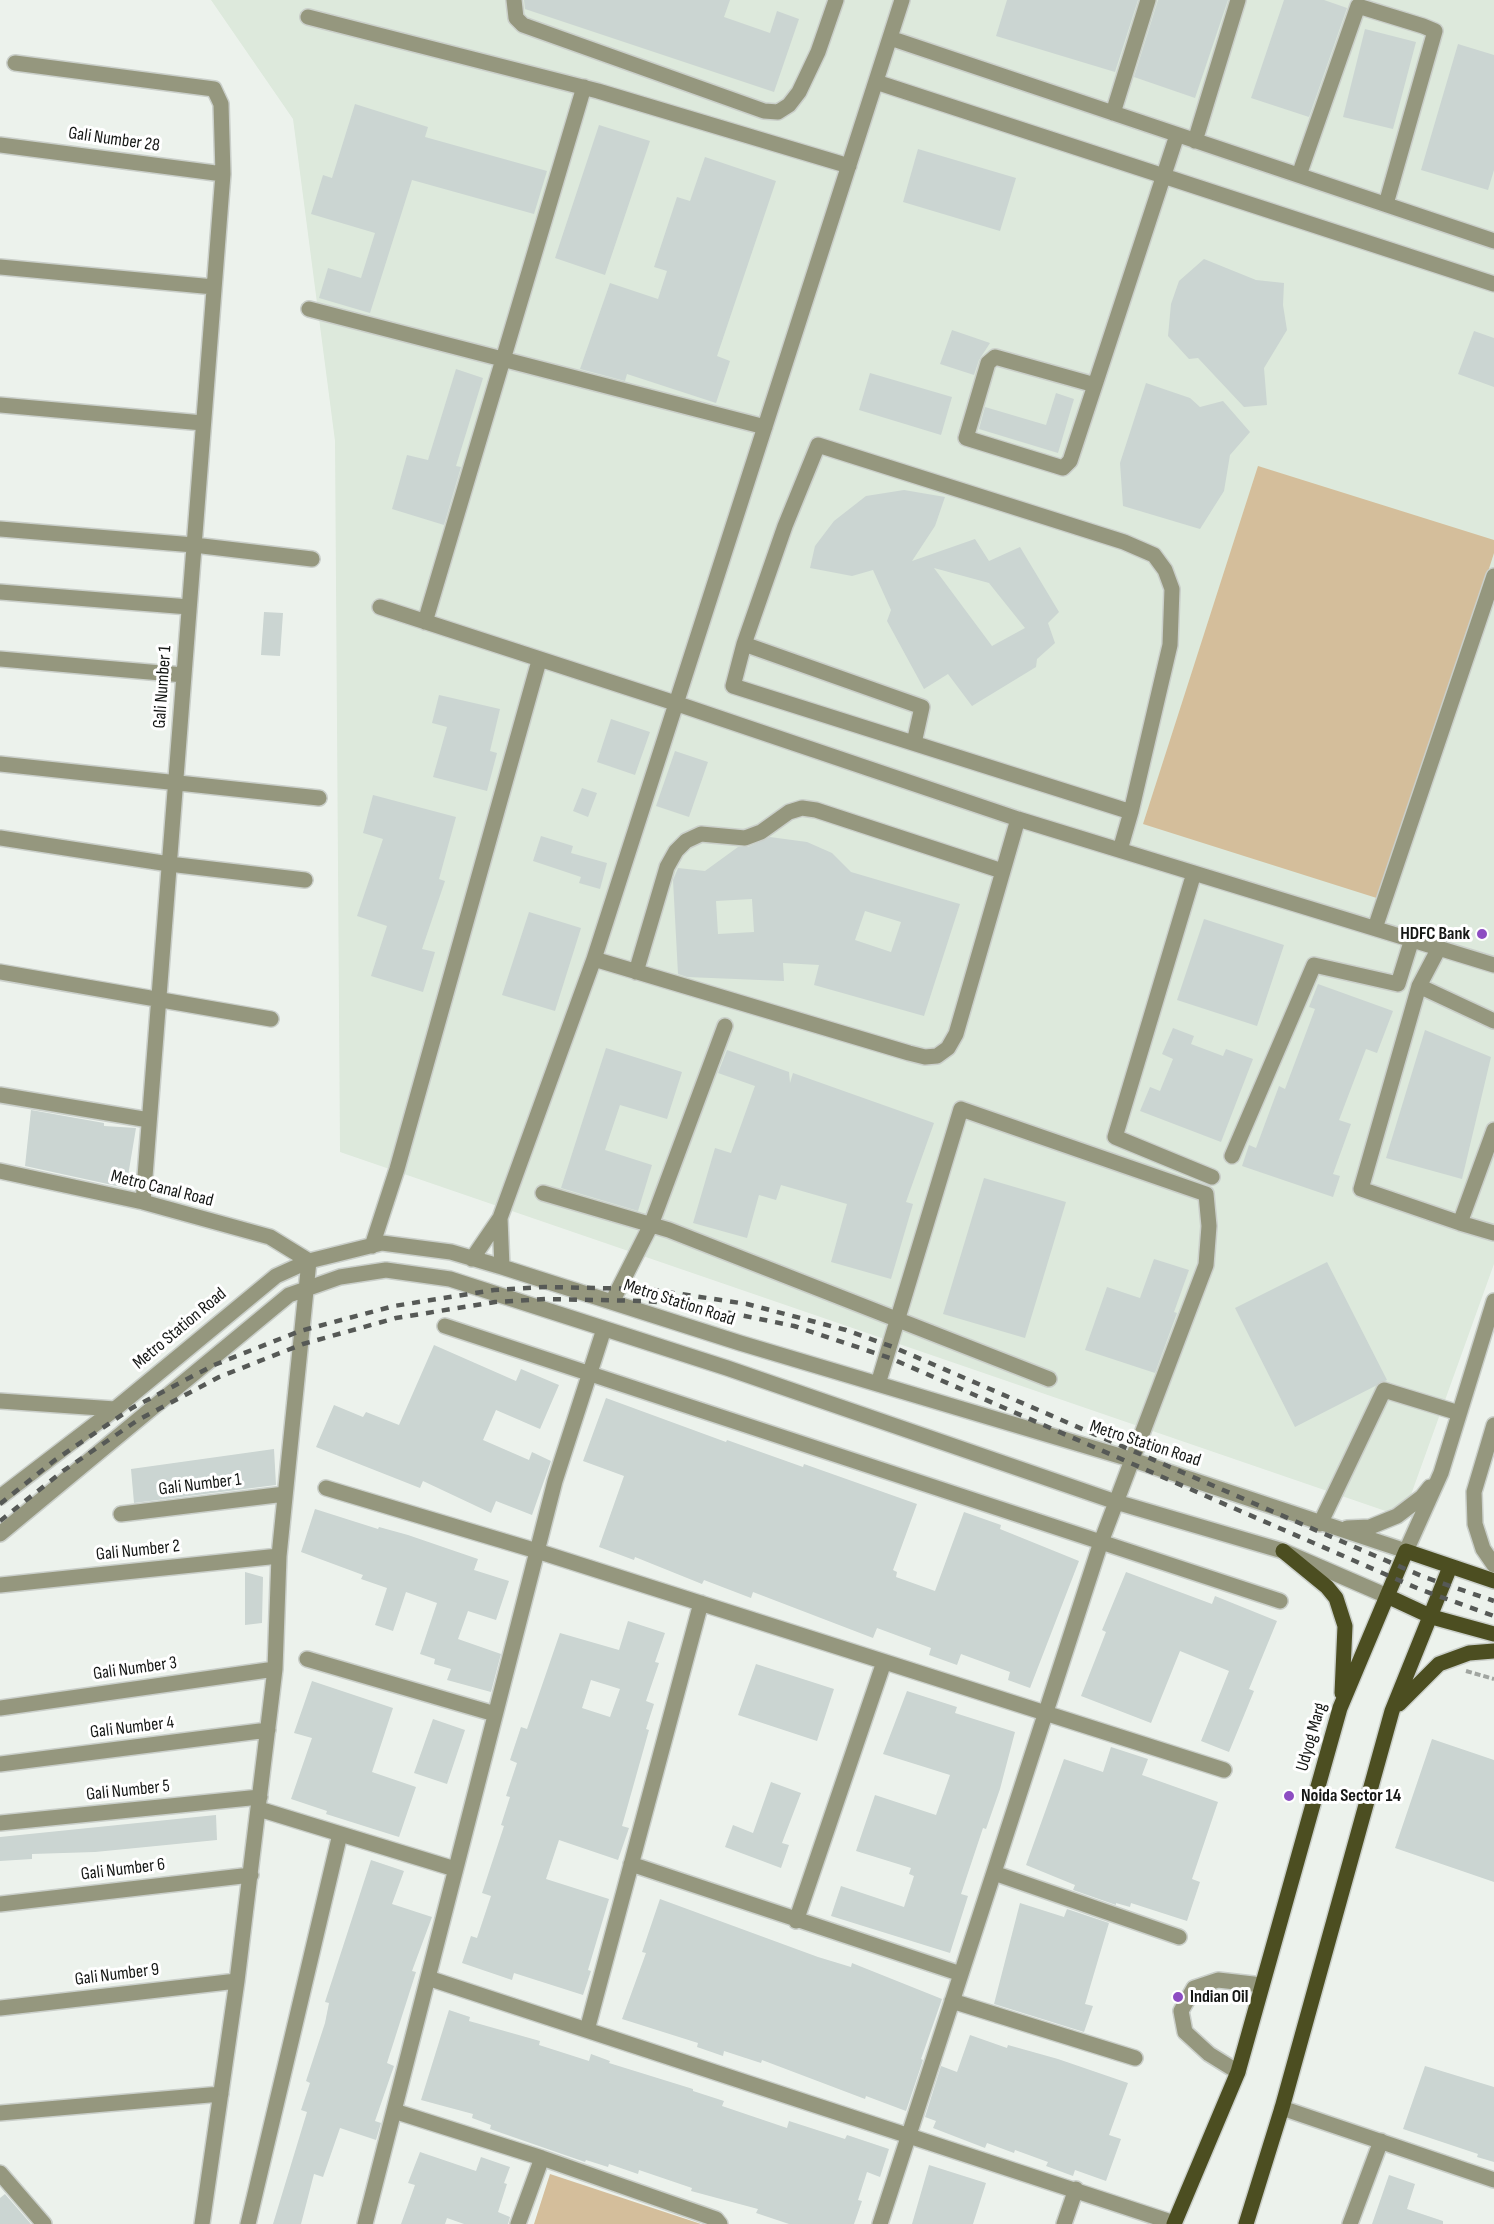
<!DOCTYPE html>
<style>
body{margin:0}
canvas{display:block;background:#ecf2ec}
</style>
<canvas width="1494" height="2224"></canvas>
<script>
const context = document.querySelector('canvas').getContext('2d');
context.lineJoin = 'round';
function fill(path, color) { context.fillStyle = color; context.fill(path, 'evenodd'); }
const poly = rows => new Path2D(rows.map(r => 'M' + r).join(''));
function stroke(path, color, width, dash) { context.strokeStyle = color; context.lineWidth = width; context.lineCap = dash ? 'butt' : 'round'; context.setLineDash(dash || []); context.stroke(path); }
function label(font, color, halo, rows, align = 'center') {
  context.font = font + ' "Sofia Sans Condensed",sans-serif'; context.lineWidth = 6; context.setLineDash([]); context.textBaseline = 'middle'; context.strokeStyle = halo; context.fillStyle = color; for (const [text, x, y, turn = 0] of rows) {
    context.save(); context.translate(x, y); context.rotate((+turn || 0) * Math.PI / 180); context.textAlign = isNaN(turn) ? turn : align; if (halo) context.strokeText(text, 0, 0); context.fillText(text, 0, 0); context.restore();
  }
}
fill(poly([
 [211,0,1494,0,1494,1264,1403,1517,340,1152,335,441,293,119]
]), '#dde9dc');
fill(poly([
 [1258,466,1494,540,1494,553,1383,900,1143,824],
 [550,2174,701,2224,534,2224]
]), '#d4be9b');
fill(poly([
 [524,0,730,0,724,17,770,33,777,11,799,19,774,92,525,9],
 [1007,0,1138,0,1115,72,996,36],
 [1158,0,1228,0,1195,98,1134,77],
 [1284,0,1324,0,1347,8,1309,117,1251,98],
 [1365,29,1416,42,1393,129,1343,117],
 [1458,44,1494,55,1494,170,1488,190,1421,170],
 [355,104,428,127,425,137,547,171,534,214,412,180,370,313,319,298,328,268,361,278,375,233,311,214,323,175,332,178],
 [599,125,650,141,605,275,555,258],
 [918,149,1016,178,1000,231,903,202],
 [705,157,776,181,717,356,730,361,716,403,627,374,625,381,580,369,610,283,658,299,667,271,654,267,677,197,690,201],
 [1204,259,1256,280,1284,283,1283,305,1287,330,1264,368,1267,405,1244,407,1198,358,1189,359,1168,336,1171,304,1179,281],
 [952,330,990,343,979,360,974,375,940,364],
 [1474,331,1494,338,1494,387,1458,374],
 [456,369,483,378,456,466,461,467,444,525,392,509,407,455,428,460],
 [870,373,952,397,941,435,859,410],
 [1146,383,1190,398,1200,407,1223,401,1250,432,1230,455,1224,491,1200,529,1123,506,1120,463],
 [1056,393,1074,399,1058,453,979,429,985,407,1046,425],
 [904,490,945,497,935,526,912,561,975,539,989,561,1020,547,1059,612,1048,623,1055,643,1037,659,1036,667,972,706,948,674,924,689,887,621,891,610,873,570,852,576,810,568,815,546,834,521,866,496],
 [934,568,989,583,1025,628,992,646],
 [264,612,283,613,280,656,261,655],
 [439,695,500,709,490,751,497,753,487,791,433,777,447,727,432,723],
 [611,719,650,732,635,775,597,762],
 [675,751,708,762,689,817,656,806],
 [582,788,597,793,588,817,573,811],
 [373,795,456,817,439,879,445,881,422,949,435,952,423,992,371,976,387,926,357,916,383,839,363,833],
 [541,836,573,846,571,853,607,863,600,889,579,883,581,877,533,861],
 [770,837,807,842,832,853,851,872,960,904,924,1016,814,985,819,965,783,963,784,981,687,977,678,974,673,880,678,868,705,871,738,847,748,847],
 [752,899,754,932,718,934,716,901],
 [865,911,901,922,891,952,855,940],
 [529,912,581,928,555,1011,502,995],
 [1204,919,1284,945,1257,1026,1177,1000],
 [1318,984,1393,1011,1377,1053,1366,1049,1339,1120,1351,1124,1333,1174,1340,1176,1333,1197,1242,1166,1249,1145,1256,1148,1279,1086,1285,1089,1315,1009,1309,1007],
 [1173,1028,1194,1036,1191,1044,1223,1056,1226,1049,1253,1059,1221,1142,1140,1111,1150,1087,1160,1091,1173,1059,1162,1054],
 [1425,1030,1491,1057,1462,1179,1386,1158],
 [606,1048,682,1072,667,1119,620,1105,605,1150,652,1165,638,1211,561,1188],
 [727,1050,789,1072,790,1083,793,1073,934,1123,906,1202,913,1204,891,1279,831,1262,847,1204,781,1185,776,1200,759,1195,747,1238,693,1223,715,1148,731,1153,755,1086,718,1073],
 [31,1110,104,1123,104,1126,136,1128,126,1188,25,1166],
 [984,1178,1066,1202,1025,1338,943,1314],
 [1154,1259,1189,1270,1174,1312,1177,1313,1155,1373,1085,1350,1107,1287,1140,1298],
 [1327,1262,1387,1380,1295,1427,1235,1308],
 [434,1345,516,1381,521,1369,559,1385,540,1429,496,1410,483,1440,529,1460,532,1452,551,1461,532,1515,496,1501,491,1513,423,1481,420,1488,316,1447,334,1405,363,1417,366,1412,399,1425],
 [606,1398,726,1442,727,1440,803,1467,804,1464,917,1504,893,1570,897,1572,896,1577,935,1591,964,1512,1001,1525,1000,1529,1079,1561,1030,1688,1008,1680,1010,1672,961,1654,957,1665,929,1655,931,1648,877,1628,873,1638,753,1592,751,1598,704,1580,702,1584,635,1557,634,1560,599,1547,624,1476,583,1461],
 [274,1449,276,1485,134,1503,131,1469],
 [315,1509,378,1529,379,1527,408,1535,478,1559,474,1570,509,1581,496,1620,468,1611,458,1639,501,1654,491,1692,447,1680,451,1669,434,1664,435,1659,420,1654,437,1603,406,1592,393,1631,375,1625,387,1588,361,1579,363,1575,301,1552],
 [245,1572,263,1577,262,1623,245,1625],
 [1126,1572,1212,1604,1215,1596,1277,1621,1249,1689,1254,1691,1229,1752,1201,1741,1229,1671,1180,1651,1151,1723,1081,1696,1106,1632,1102,1630],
 [628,1621,665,1633,655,1662,659,1663,646,1701,654,1704,646,1729,649,1730,622,1826,629,1828,618,1860,559,1840,546,1879,609,1899,588,1970,591,1971,583,1995,514,1973,512,1980,462,1963,471,1936,477,1938,491,1896,482,1893,504,1826,501,1825,510,1797,506,1796,517,1763,510,1760,521,1727,527,1729,560,1633,619,1650],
 [591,1680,620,1689,610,1717,582,1708],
 [756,1664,834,1689,817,1741,738,1715],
 [312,1681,393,1708,372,1772,416,1787,399,1837,326,1814,327,1811,291,1799,312,1738,294,1733],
 [907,1691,957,1707,955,1713,1015,1732,1000,1789,986,1829,983,1828,961,1894,968,1896,950,1953,831,1916,841,1886,904,1907,914,1876,909,1874,911,1868,856,1851,875,1795,936,1815,950,1775,883,1754],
 [433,1719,465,1730,447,1784,414,1773],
 [1432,1739,1494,1760,1494,1882,1395,1848],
 [1111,1747,1148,1759,1142,1775,1218,1802,1192,1879,1200,1882,1187,1921,1131,1903,1130,1907,1116,1903,1116,1905,1073,1890,1075,1885,1026,1865,1064,1759,1103,1772],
 [771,1782,801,1793,782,1843,789,1845,781,1868,725,1847,733,1825,753,1833],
 [216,1815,217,1840,95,1852,32,1854,32,1859,0,1861,0,1837],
 [371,1860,404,1871,392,1904,432,1917,412,1971,416,1972,387,2063,394,2066,375,2121,381,2123,376,2140,340,2128,323,2177,314,2174,301,2224,273,2224,307,2112,301,2110,310,2083,306,2081,325,2023,329,2003,325,2002],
 [660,1899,818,1957,851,1967,852,1963,942,1999,921,2059,923,2060,906,2111,866,2096,865,2099,762,2060,761,2063,724,2051,723,2056,697,2047,698,2043,622,2019,646,1953,642,1952],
 [1020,1903,1064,1917,1067,1909,1109,1923,1085,2004,1093,2006,1084,2032,994,2004],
 [449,2010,470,2017,469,2021,540,2041,539,2045,589,2061,591,2054,610,2061,609,2063,693,2089,693,2091,724,2101,722,2106,787,2128,789,2121,845,2139,847,2135,889,2149,880,2177,867,2172,858,2200,862,2201,854,2224,789,2224,756,2213,758,2209,691,2191,692,2188,639,2170,638,2174,609,2164,608,2167,586,2160,585,2162,490,2129,491,2125,472,2118,473,2114,421,2100],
 [970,2035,1007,2048,1008,2045,1058,2059,1128,2083,1109,2135,1121,2139,1106,2181,1075,2170,1073,2176,1046,2166,1048,2162,1015,2150,1014,2153,987,2143,985,2148,933,2128,936,2121,925,2117,941,2066,957,2072],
 [1425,2066,1494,2087,1494,2162,1477,2157,1478,2154,1403,2129],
 [420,2152,476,2171,481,2157,510,2167,504,2183,507,2184,498,2212,510,2217,508,2224,464,2224,447,2218,445,2224,401,2224,415,2185,408,2183],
 [929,2165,986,2183,973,2224,912,2224],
 [1389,2175,1415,2184,1407,2209,1443,2221,1443,2224,1372,2224],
 [5,2194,31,2224,0,2224,0,2198]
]), '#cbd5d2');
const minor = poly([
 [514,0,516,18,523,25,764,111,778,112,789,105,799,92,818,52,836,0],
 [308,17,598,91,849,166],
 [890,38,1494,241],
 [15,63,214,89,221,104,223,174,143,1202],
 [876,82,1494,284],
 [1113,113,1148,0],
 [1195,141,1238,0],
 [0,145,223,174],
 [1299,175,1358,6,1423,26,1435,31,1386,204],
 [0,267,214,287],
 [309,309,765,427],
 [1095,385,1070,461,1063,468,966,438,988,363,995,357,1095,385,1177,135],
 [0,405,203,423],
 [0,529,194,545,312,559],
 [0,592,189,607],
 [380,607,675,703,1018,819,1494,965],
 [425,622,584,87],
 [744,644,922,707,914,743],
 [0,659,184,675],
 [0,764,319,798],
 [0,838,169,864,305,880],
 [1120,850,1131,812,1170,645,1172,589,1165,570,1154,555,1124,542,818,445,785,526,744,644,733,686,1131,812],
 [1194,873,1115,1137,1212,1177],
 [1375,928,1494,576],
 [1439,948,1419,986,1361,1189,1460,1223,1494,1130],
 [594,959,909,1053,925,1057,937,1056,948,1048,956,1034,1018,819],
 [0,972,271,1019],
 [636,972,667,867,676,851,686,841,701,834,745,838,761,832,789,812,802,808,816,810,1002,871],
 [1419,986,1494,1021],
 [0,1095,149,1120],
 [1232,1156,1314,965,1398,984,1412,939],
 [0,1171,143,1202,270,1237,309,1261,279,1556,275,1669,237,1981,202,2224],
 [543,1193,669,1230,1049,1379],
 [500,1218,594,959,902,0],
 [1460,1223,1494,1233],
 [372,1246,397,1169,539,661],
 [472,1259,500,1218,502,1267],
 [612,1302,651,1225,725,1026],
 [445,1326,1280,1601],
 [878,1384,961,1109,1206,1194,1209,1226,1206,1265,1101,1542,880,2224],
 [0,1401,115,1409],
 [1494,1425,1474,1492,1475,1524,1483,1549,1494,1565],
 [326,1488,537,1551,1224,1770],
 [0,1497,115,1409,276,1276,309,1261,382,1243,451,1252,502,1267,740,1343,1130,1459,1406,1551,1441,1473,1494,1301],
 [121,1514,285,1494],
 [1320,1524,1384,1390,1459,1413],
 [1347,1528,1370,1527,1397,1516,1422,1497,1430,1487],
 [0,1534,289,1295,340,1277,386,1270,450,1279,727,1368,1116,1502,1283,1551,1387,1596],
 [0,1585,279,1556],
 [307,1659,495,1714],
 [0,1708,275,1669],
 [0,1764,268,1730],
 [259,1809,455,1869],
 [0,1823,260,1797],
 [631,1864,961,1974],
 [994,1873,1179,1937],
 [0,1904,251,1875],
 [796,1921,884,1662],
 [428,1978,1174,2223],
 [952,2001,1135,2058],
 [0,2008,237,1981],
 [587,2030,701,1603],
 [1238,2072,1209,2054,1185,2032,1181,2011,1194,1988,1218,1980,1262,1985],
 [1282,2108,1494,2180],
 [394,2111,542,2158,716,2219,720,2224],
 [0,2113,221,2094],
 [0,2173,44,2224],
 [248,2224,340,1834],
 [365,2224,555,1481,604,1329],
 [518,2224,542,2158],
 [1064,2224,1076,2189],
 [1350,2224,1381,2141]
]);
const major = poly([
 [1283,1551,1327,1587,1336,1598,1345,1626,1342,1693],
 [1387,1596,1432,1617,1494,1634],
 [1399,1704,1439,1664,1469,1653,1494,1651],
 [1174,2224,1238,2072,1340,1708,1406,1551,1494,1581],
 [1246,2224,1282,2108,1392,1711,1450,1567]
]);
stroke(minor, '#cacfca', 18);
stroke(major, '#cacfca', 18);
stroke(poly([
 [1466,1671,1494,1679]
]), '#a0a5a0', 4, [6, 3]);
stroke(minor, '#95977e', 15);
stroke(major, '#4c4e21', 15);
stroke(poly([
 [0,1504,55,1460,132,1408,214,1365,300,1331,394,1306,494,1290,545,1287,647,1289,747,1304,846,1330,893,1347,1424,1577,1494,1601],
 [0,1521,63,1471,138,1420,219,1377,303,1344,396,1318,495,1302,545,1299,646,1301,696,1306,794,1326,890,1358,1419,1589,1494,1616]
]), '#565956', 4.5, [8, 8]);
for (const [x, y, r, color] of [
 [1482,934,6,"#8d4dc2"],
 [1289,1796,6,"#8d4dc2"],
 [1178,1997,6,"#8d4dc2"]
]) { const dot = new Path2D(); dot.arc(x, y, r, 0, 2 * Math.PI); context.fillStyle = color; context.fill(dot); stroke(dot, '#fff', 2); }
label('18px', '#151715', '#fff', [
 ["Gali Number 28",114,140,8],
 ["Gali Number 1",163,687,-86],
 ["Metro Canal Road",162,1189,14],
 ["Metro Station Road",679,1303,18],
 ["Metro Station Road",180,1329,-40],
 ["Metro Station Road",1145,1444,18],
 ["Gali Number 1",200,1485,-7],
 ["Gali Number 2",138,1551,-6],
 ["Gali Number 3",135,1669,-8],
 ["Gali Number 4",132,1728,-7],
 ["Udyog Marg",1312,1737,-74],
 ["Gali Number 5",128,1791,-6],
 ["Gali Number 6",123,1870,-7],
 ["Gali Number 9",117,1975,-7]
]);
label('bold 18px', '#151715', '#fff', [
 ["HDFC Bank",1470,934,"right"],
 ["Noida Sector 14",1301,1796],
 ["Indian Oil",1190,1997]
], 'left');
</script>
